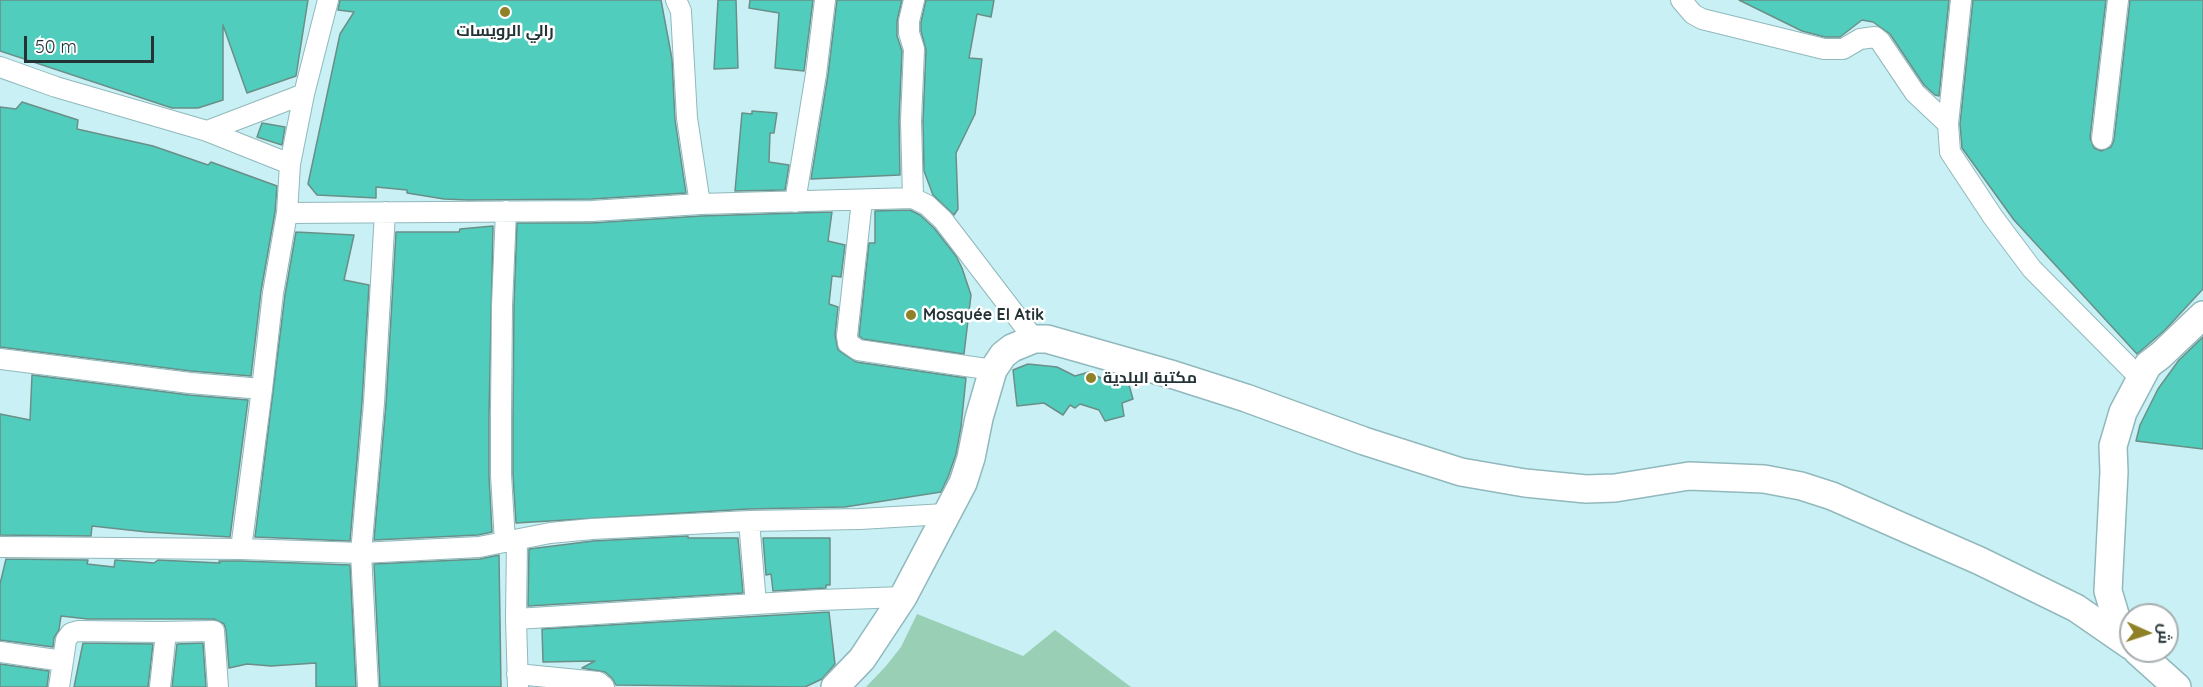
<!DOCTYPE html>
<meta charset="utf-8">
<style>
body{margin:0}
#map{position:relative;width:2203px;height:687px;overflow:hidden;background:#c9f1f5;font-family:Quicksand,Cairo,sans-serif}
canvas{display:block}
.north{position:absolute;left:2119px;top:603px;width:60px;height:60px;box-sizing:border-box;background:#fff;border:2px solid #a7aeaf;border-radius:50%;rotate:93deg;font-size:16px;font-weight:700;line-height:24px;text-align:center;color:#243436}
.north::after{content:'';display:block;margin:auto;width:21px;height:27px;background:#8f8128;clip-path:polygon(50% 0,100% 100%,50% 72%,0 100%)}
.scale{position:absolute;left:24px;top:36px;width:130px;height:27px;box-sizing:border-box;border:3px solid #243436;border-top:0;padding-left:8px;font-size:18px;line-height:21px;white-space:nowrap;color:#243436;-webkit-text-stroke:4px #fff;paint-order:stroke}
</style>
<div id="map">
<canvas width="2203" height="687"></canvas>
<div class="north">ش</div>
<div class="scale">50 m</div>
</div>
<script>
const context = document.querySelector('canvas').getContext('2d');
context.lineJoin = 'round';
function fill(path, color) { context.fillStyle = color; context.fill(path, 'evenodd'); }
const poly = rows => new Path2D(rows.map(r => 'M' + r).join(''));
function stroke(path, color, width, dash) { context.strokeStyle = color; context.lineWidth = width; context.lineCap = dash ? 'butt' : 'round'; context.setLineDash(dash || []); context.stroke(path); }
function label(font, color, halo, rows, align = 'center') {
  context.font = font + ' Quicksand,Cairo,sans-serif'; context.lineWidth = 5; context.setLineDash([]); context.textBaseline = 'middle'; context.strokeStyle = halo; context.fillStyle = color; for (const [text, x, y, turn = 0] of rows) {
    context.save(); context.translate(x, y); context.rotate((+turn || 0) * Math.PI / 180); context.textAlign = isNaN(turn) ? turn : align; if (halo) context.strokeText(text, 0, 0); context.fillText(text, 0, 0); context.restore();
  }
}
fill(poly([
 [917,614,1023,656,1055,630,1131,687,866,687,886,666,901,647]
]), '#99cfb4');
const building = poly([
 [0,0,308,0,296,76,247,93,223,25,223,100,198,108,172,108,0,51,0,0],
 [340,0,661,0,672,59,675,120,686,193,592,199,468,200,444,199,407,193,407,190,376,187,376,198,317,195,308,184,340,34,354,12,338,10,340,0],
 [718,0,736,0,738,68,714,69,718,0],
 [750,0,813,0,804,71,775,68,779,13,749,8,750,0],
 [837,0,902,0,897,21,897,36,902,51,899,120,900,175,811,179,828,75,837,0],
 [926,0,994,0,991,17,977,14,969,58,982,59,975,114,956,153,958,209,954,215,933,195,924,171,923,121,926,50,921,31,921,22,926,0],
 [1739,0,1949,0,1939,96,1935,95,1924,85,1890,34,1873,22,1862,20,1840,37,1825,37,1802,31,1739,0],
 [1973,0,2106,0,2090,138,2094,148,2101,151,2111,147,2114,140,2130,0,2203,0,2203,289,2165,330,2137,354,2014,220,1962,148,1960,124,1973,0],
 [22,102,78,120,77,129,153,146,208,165,211,162,277,186,275,212,261,291,251,376,191,371,0,347,0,107,16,109,22,102],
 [752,111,777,113,774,133,770,133,769,162,789,165,785,190,735,191,742,113,752,114,752,111],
 [262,123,285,127,282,145,257,137,262,123],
 [910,210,920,215,934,228,956,256,962,268,971,295,964,354,863,339,859,336,869,243,875,243,875,211,910,210],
 [832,212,828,241,845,245,841,277,832,276,829,304,838,307,835,335,838,350,856,362,966,378,961,427,956,454,948,477,941,492,845,507,748,509,516,523,513,475,513,415,514,305,517,223,592,223,701,216,832,212],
 [493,226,489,415,489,476,492,532,478,535,374,540,386,404,396,232,459,232,460,229,493,226],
 [296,232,354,235,344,280,369,285,362,402,350,541,255,537,285,295,296,232],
 [2203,337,2203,449,2136,441,2140,425,2158,389,2179,360,2203,337],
 [1028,364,1057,367,1075,376,1089,372,1105,380,1122,377,1127,378,1133,399,1122,403,1124,416,1105,421,1099,410,1080,404,1075,408,1070,405,1063,415,1044,403,1017,406,1013,370,1028,364],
 [32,375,189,395,248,400,230,537,147,532,92,526,91,536,0,535,0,414,30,420,32,375],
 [688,536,688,538,738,538,743,593,528,606,529,549,593,541,688,536],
 [763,538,830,538,830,585,826,585,826,588,773,591,771,574,766,575,763,538],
 [499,555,501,687,380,687,374,564,480,559,499,555],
 [6,559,88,560,87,564,114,567,115,560,154,563,158,560,220,563,219,561,241,561,350,565,356,687,316,687,316,663,271,666,247,664,229,668,226,630,224,624,214,619,88,619,61,616,59,630,54,638,53,647,0,640,0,584,6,559],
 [829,612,835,664,822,679,805,687,616,685,612,678,605,672,582,668,595,661,543,662,542,629,829,612],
 [83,643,153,644,148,687,74,687,83,643],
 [203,643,206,687,172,687,177,644,203,643],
 [0,664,49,671,47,687,0,687,0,664]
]);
fill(building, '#50cdbc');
stroke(building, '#6a8f88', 1.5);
const street = poly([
 [676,0,681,11,687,118,700,204],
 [1681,0,1693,14,1702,19,1824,49,1843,49,1860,39,1875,37,1880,41,1915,93,1948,124],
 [1961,0,1948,124,1950,152,1993,217,2032,269,2141,379],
 [0,67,56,87,207,131,290,164],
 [207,131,304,94],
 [2102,139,2118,0],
 [913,198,911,121,914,49,909,33,909,21,914,0],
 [862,200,847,336,848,343,858,350,993,370],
 [795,202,816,74,825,0],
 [287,213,592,211,700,204,913,198,927,205,943,220,1034,339],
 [0,359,190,383,262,389,273,293,287,213,290,164,304,94,328,0],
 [749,521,756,604],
 [517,540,516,619,518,687],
 [505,542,501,475,501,415,502,305,506,211],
 [0,547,241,549,361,553,479,547,550,533,592,529,749,521,860,519,945,514],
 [241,549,262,389],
 [516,619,820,600,903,597],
 [0,652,63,661,66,640,71,633,78,631,161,632,214,631,218,687],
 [517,674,598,682,604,687],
 [59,687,63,661],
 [160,687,166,632],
 [368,687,361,553,374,403,385,212]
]);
const secondary = poly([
 [2122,638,2108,591,2114,472,2113,446,2123,412,2148,365,2161,355,2203,315],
 [2137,651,2177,687],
 [835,687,862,659,903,597,963,483,971,458,979,418,993,370,1003,355,1012,348,1034,339,1047,339,1174,375,1246,398,1364,441,1461,472,1525,483,1586,489,1615,488,1689,476,1764,479,1801,486,1832,496,1980,561,2076,608,2131,646]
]);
stroke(street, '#91b8bc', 22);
stroke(secondary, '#91b8bc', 30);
stroke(street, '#fff', 20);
stroke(secondary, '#fff', 27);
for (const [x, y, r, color] of [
 [505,12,6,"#8f8128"],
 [911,315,6,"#8f8128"],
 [1091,378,6,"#8f8128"]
]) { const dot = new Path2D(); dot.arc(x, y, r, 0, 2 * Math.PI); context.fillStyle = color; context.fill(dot); stroke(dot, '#fff', 2); }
label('bold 16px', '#243436', '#fff', [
 ["رالي الرويسات",505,31,"center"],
 ["Mosquée El Atik",923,315],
 ["مكتبة البلدية",1103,378]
], 'left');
</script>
